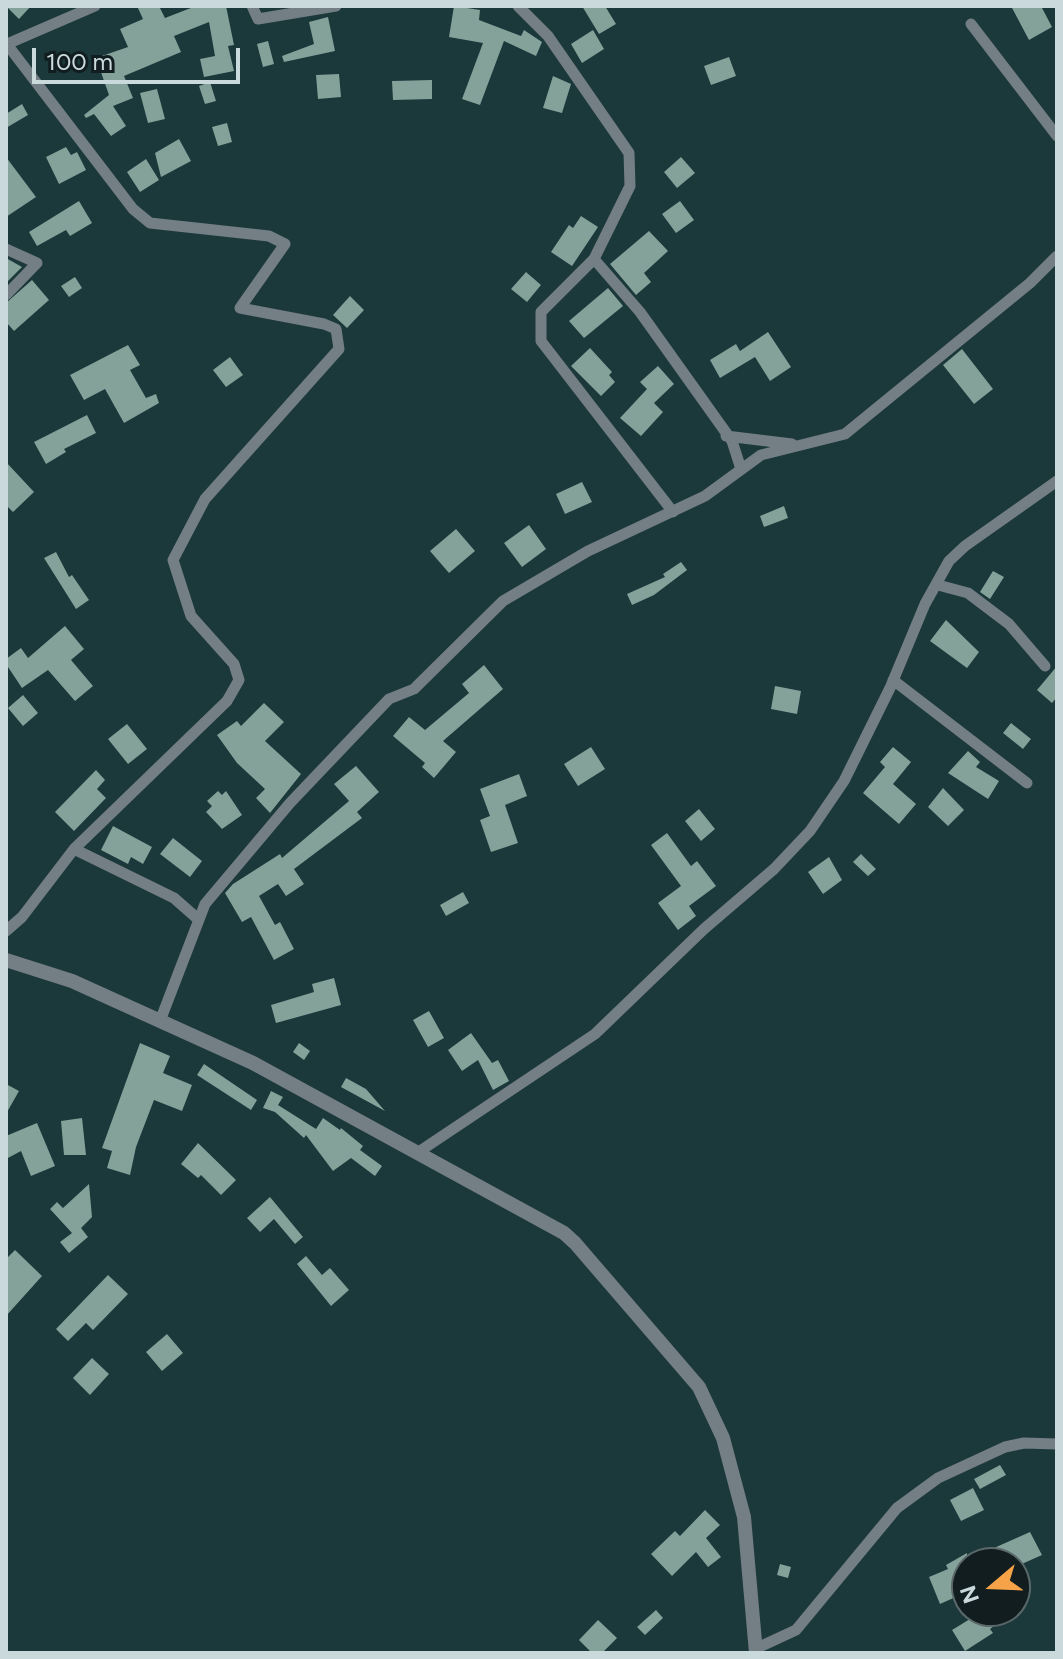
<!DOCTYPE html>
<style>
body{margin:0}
#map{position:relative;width:1063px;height:1659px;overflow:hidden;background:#1b383b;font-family:Figtree,sans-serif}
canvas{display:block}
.frame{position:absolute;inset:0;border:8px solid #cadadc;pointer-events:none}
.north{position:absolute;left:951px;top:1547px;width:80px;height:80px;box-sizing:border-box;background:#111d1e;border:2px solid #5b696a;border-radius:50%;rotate:251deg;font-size:22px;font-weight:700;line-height:32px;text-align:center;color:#cadadc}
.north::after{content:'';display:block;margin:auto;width:28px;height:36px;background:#f6a248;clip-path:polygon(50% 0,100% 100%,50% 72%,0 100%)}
.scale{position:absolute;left:32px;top:48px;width:208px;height:36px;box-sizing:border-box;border:4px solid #cadadc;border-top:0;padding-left:10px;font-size:24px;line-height:28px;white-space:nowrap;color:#cadadc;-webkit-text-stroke:6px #111d1e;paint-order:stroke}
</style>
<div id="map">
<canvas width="1063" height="1659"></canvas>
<div class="frame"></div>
<div class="north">N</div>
<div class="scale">100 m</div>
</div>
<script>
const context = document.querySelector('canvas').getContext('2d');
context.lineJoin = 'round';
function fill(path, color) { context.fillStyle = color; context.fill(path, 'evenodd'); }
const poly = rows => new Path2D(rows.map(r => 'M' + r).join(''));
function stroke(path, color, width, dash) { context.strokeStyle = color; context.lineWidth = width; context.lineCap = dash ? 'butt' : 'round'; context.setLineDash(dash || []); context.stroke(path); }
fill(poly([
 [6,6,31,6,19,19],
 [137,6,159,6,165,18,196,6,226,6,234,45,228,46,234,71,204,77,200,59,215,56,209,22,174,36,181,52,124,76,133,98,113,106,126,126,111,136,94,114,86,118,84,115,109,95,96,58,128,47,120,29,143,19],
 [454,6,480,10,479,20,521,36,524,30,542,42,536,56,504,41,480,105,462,99,483,43,449,37],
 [582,6,605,6,616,24,599,34],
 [1011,6,1041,6,1052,27,1029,40],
 [328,17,335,51,284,62,282,56,314,44,309,22],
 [593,30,604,49,582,63,571,44],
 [268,41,274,64,263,67,257,44],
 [729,57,736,76,711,85,704,66],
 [339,74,341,97,318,99,316,75],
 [553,76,571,84,562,113,543,108],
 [432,80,432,99,393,100,392,81],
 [210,82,216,101,205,104,199,86],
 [157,89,165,119,148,123,140,93],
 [22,104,28,115,6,128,6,114],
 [227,123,232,142,218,146,212,127],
 [179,139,191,161,161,177,155,153],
 [66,147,71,155,77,152,86,170,59,184,46,157],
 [6,157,36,197,6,217],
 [681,157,695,173,677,188,664,172],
 [146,159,159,180,140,192,127,172],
 [79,201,92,223,70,236,66,230,37,246,29,232],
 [680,201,694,220,676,233,662,214],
 [581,216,598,227,572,266,551,252,569,225,573,228],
 [649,231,668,251,644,273,651,282,636,295,610,264],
 [6,258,22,267,6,283],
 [526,272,541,285,527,302,511,289],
 [75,277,82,288,69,297,61,286],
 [32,280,49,300,14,331,6,322,6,303],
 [608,288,623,306,584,338,569,321],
 [350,296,364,310,347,328,333,315],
 [768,332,791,367,770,381,755,357,720,378,710,360,736,344,740,351],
 [128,345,140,365,130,370,146,398,156,394,159,403,124,423,105,389,84,400,70,375],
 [590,348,612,372,609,375,615,382,601,396,571,366],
 [962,349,993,389,974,404,943,365],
 [230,357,243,375,226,387,213,370],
 [658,366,674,384,654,403,663,412,641,436,620,418,647,389,640,382],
 [87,415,96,433,64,449,66,452,46,464,34,442],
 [6,462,34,492,13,512,6,505],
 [582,482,592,502,565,514,556,494],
 [784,506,788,518,764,527,760,516],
 [529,525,546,549,522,567,504,543],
 [456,529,475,551,449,573,430,551],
 [56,552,69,577,72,575,89,600,76,609,44,558],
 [681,562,687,570,654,595,632,605,627,594,665,577,663,574],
 [993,571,1004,577,990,599,980,592],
 [946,620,979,652,967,668,930,641],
 [65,626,84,649,71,660,93,686,75,701,48,670,22,688,6,664,6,659,21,648,28,658],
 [484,665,503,689,443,741,456,752,434,778,422,767,425,763,393,736,409,717,425,730,469,693,462,684],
 [1057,666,1057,697,1052,703,1037,690],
 [775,686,801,691,797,714,771,709],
 [23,695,38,713,23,726,8,708],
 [264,703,284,722,265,741,301,774,270,813,256,798,265,789,237,763,217,735,237,721,241,726],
 [1011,723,1031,739,1023,749,1003,733],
 [127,724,147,749,128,764,108,739],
 [591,747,605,769,578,786,564,764],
 [893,747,911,762,893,784,916,804,899,824,863,793,885,767,880,762],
 [968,751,980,762,976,767,999,781,988,799,948,773],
 [356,766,379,792,357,812,362,818,294,869,304,884,286,896,278,884,259,896,275,925,280,922,294,949,274,960,251,917,242,922,225,893,233,884,280,854,282,858,349,801,334,784],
 [96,770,105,780,97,789,106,798,74,831,55,812],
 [519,774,527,796,505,805,518,843,491,852,480,820,490,816,480,789],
 [943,788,964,810,948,826,928,807],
 [218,791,222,795,226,791,242,815,222,829,206,812,212,806,207,801],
 [699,809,715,829,701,841,685,821],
 [113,826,152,847,143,864,131,857,128,864,101,850],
 [667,833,691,866,697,861,716,886,689,906,696,916,678,930,658,903,681,886,651,845],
 [173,838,202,861,190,877,160,854],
 [861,854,876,869,868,876,853,862],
 [829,857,842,880,823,894,808,872],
 [463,892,469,903,446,916,440,905],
 [334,978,341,1005,276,1023,271,1005,314,992,312,984],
 [429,1011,444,1038,428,1047,413,1020],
 [471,1033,492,1063,498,1060,509,1081,493,1090,478,1060,462,1071,448,1050],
 [140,1043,170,1056,163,1073,192,1085,182,1111,154,1100,136,1147,130,1175,107,1168,112,1151,102,1148],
 [299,1043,310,1051,304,1060,293,1052],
 [204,1064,257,1100,251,1110,197,1075],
 [346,1078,366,1089,385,1111,341,1087],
 [6,1084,19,1091,6,1114],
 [271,1091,283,1097,278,1105,316,1129,323,1118,340,1130,341,1128,363,1146,360,1150,382,1166,375,1176,351,1158,333,1171,306,1135,304,1138,275,1112,263,1108],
 [82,1118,86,1155,64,1155,61,1121],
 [37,1123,55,1166,31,1176,21,1151,6,1159,6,1136],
 [198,1143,236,1180,221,1195,201,1175,198,1178,181,1164],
 [89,1184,92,1217,81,1228,88,1237,69,1253,60,1242,72,1233,50,1209,57,1202,63,1208],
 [270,1197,303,1237,295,1244,274,1219,260,1232,247,1218],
 [15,1250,42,1276,6,1316,6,1259],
 [306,1256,322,1275,330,1268,349,1290,331,1306,297,1264],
 [108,1275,128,1294,93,1330,86,1323,68,1341,56,1329],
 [167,1334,183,1353,162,1371,146,1352],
 [92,1358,109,1374,90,1395,73,1378],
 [1000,1465,1006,1475,980,1489,974,1479],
 [973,1488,984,1510,961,1521,950,1500],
 [705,1510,720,1525,706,1538,721,1557,708,1567,696,1552,672,1576,651,1554,675,1531,680,1536],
 [1030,1532,1042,1555,1015,1567,1015,1563,967,1563,967,1592,940,1604,929,1577,948,1569,946,1565,967,1553,967,1560],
 [780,1564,791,1567,788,1578,777,1575],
 [656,1610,663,1618,645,1635,637,1627],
 [983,1611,994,1626,990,1629,993,1633,965,1651,952,1630],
 [598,1620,617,1638,602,1653,592,1653,579,1640]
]), '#84a19a');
stroke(poly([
 [252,6,258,19,336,6],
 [518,6,548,36,629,153,630,186,594,259,541,312,541,341,673,512],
 [971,24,1057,136],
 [6,43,133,209,150,223,269,236,285,244,240,308,324,324,336,329,339,349,205,499,173,560,191,616,234,664,239,680,227,701,74,849,22,917,6,931],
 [7,44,95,6],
 [6,249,37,263,6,295],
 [594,259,640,312,732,441,741,469],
 [726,436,792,444],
 [938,585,968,593,1009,624,1045,666],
 [893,680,1027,783],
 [74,849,174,898,199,920],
 [160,1021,205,904,290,803,389,699,414,689,503,601,588,551,705,496,761,455,845,434,1030,283,1057,256],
 [417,1153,595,1034,704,929,774,869,810,831,844,781,890,688,925,604,949,561,965,546,1057,481],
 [755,1649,796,1630,897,1508,938,1478,1005,1447,1024,1443,1057,1444]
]), '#747e85', 11);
stroke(poly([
 [6,960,72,981,253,1063,564,1233,575,1243,699,1387,723,1438,744,1517,756,1653]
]), '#747e85', 14);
</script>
